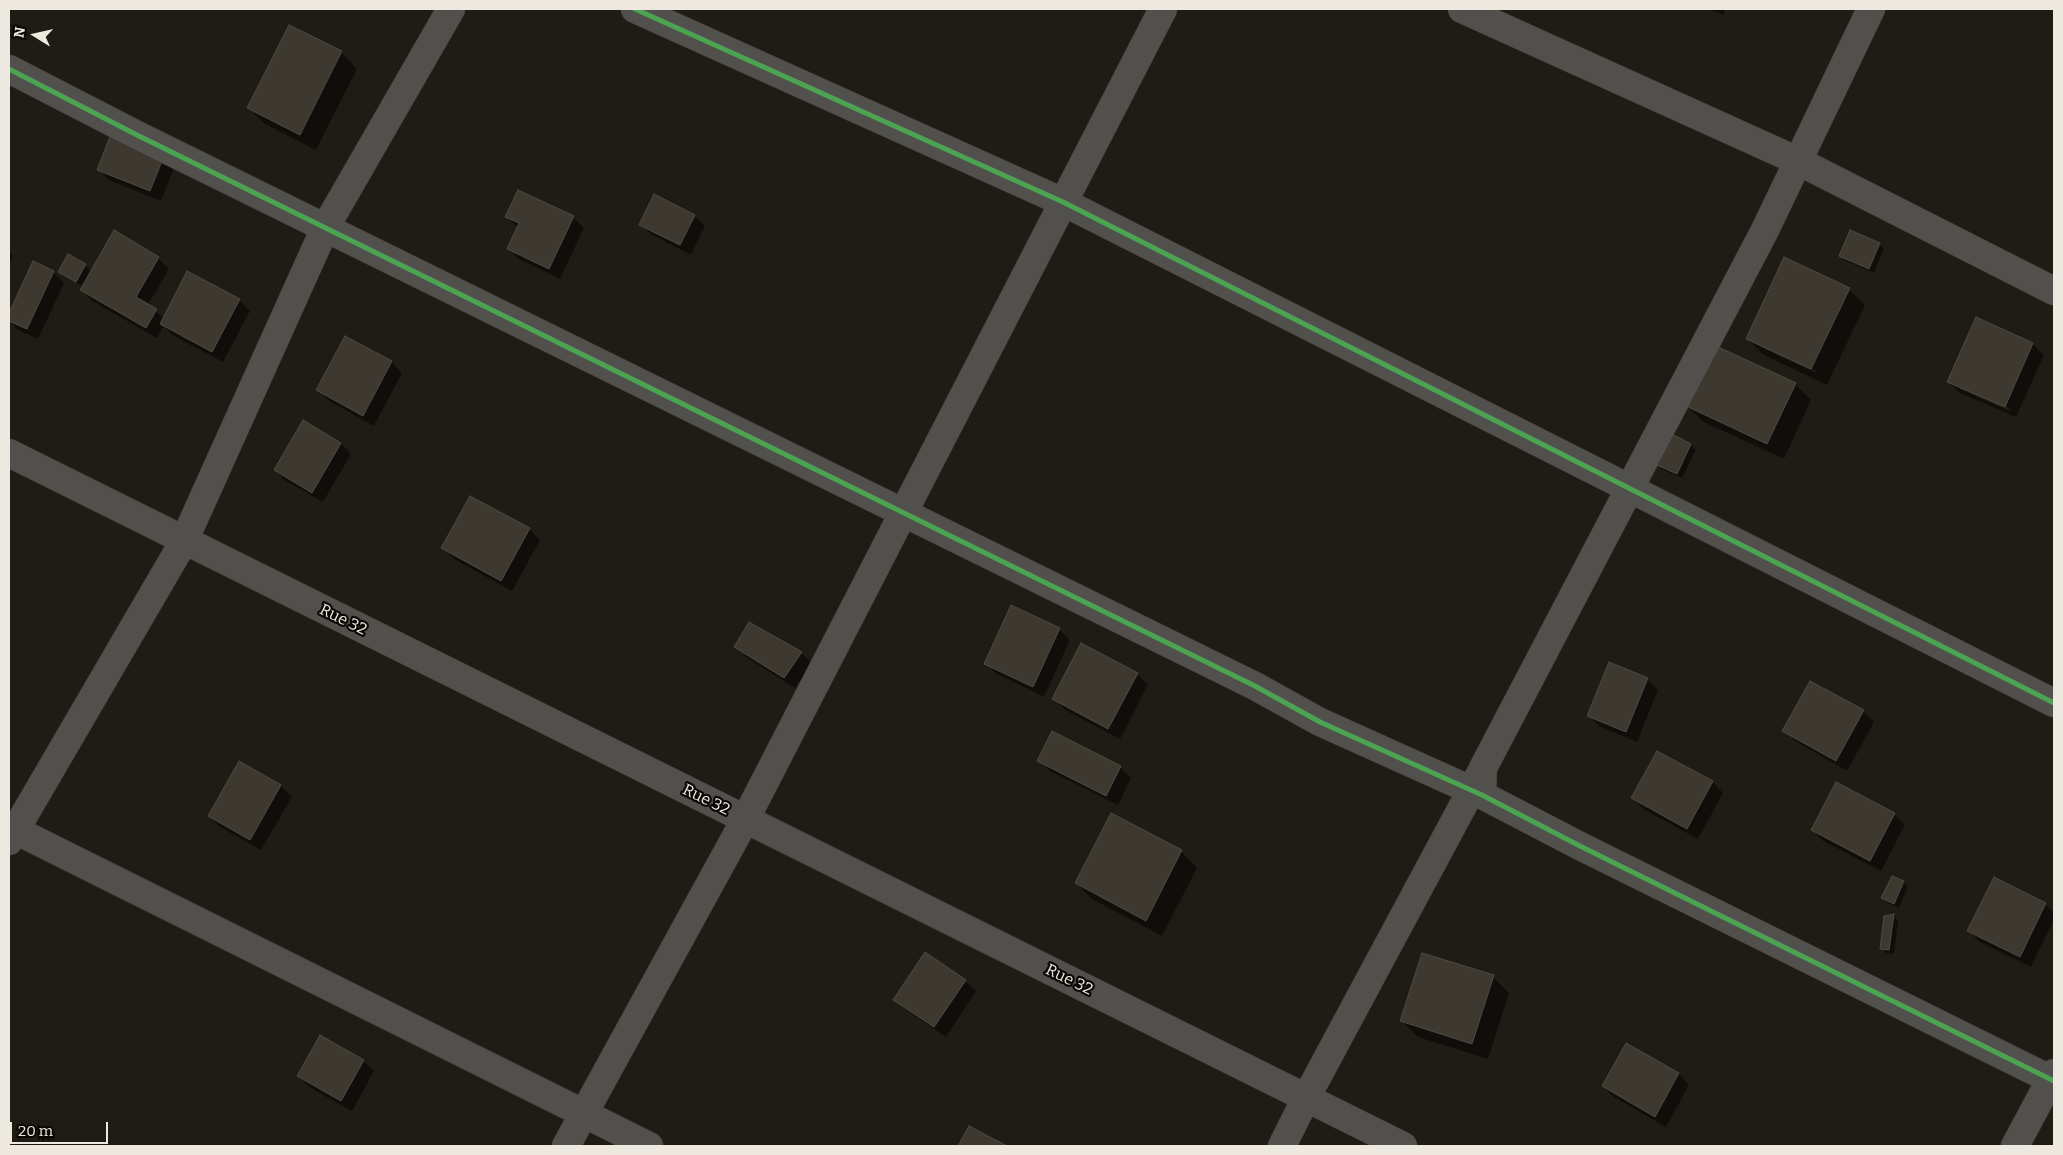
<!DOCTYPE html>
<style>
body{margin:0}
#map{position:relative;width:2063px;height:1155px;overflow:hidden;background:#1f1c15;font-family:Bitter,serif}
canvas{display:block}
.frame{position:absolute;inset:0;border:10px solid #ede8e0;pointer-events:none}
.north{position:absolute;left:10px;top:10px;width:50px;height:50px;-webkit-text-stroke:4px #0a0804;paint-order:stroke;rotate:280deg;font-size:14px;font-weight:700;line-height:20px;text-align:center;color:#ede8e0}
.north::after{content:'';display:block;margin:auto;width:18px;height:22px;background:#ede8e0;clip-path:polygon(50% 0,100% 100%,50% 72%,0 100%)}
.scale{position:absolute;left:10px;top:1122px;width:98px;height:22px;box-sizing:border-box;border:2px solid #ede8e0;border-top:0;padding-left:6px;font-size:15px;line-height:18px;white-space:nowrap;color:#ede8e0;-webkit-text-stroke:4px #0a0804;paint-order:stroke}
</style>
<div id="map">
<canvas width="2063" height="1155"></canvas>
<div class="frame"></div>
<div class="north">N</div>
<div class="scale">20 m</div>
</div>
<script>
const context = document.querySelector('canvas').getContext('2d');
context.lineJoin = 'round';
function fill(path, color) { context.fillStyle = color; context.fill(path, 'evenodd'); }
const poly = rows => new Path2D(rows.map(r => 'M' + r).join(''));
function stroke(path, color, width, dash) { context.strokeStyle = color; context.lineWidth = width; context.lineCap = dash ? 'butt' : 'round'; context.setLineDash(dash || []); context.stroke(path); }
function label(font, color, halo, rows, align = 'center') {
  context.font = font + ' Bitter,serif'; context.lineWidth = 4.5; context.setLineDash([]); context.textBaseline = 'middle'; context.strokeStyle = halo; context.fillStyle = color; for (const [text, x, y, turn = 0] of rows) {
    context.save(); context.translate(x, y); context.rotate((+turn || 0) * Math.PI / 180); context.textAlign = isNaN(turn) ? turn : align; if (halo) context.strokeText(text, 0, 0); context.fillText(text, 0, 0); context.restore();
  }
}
fill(poly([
 [1708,9,1726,9,1723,15],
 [341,52,357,69,316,150,265,124,249,108],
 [112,136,174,168,161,201,109,180,98,169],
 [694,216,705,226,691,255,652,235,641,225],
 [507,217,573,217,584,228,560,279,519,259,508,249,518,228],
 [1879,244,1884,249,1874,273,1846,261,1841,256],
 [9,252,13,256,9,264],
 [69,256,85,265,92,272,158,258,169,269,148,305,164,318,239,300,250,311,223,362,172,335,164,326,157,338,92,301,82,290,83,287,60,272],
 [34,263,53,272,64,283,38,339,18,330,9,320,9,316],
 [1849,289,1865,305,1827,385,1764,355,1747,339],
 [1765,347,1817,371,1816,373,1765,349],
 [1976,319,2033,344,2044,355,2016,417,1960,393,1949,382],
 [1960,386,2011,409,2010,411,1960,389],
 [346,338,392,362,402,373,374,426,329,401,318,390],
 [1795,384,1811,400,1784,459,1704,422,1687,406],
 [341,444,351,454,323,502,286,481,275,470],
 [1691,445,1696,450,1682,478,1662,469,1656,464],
 [529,529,540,540,512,591,454,559,443,548],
 [1059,629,1070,640,1044,697,997,674,986,664],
 [736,647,801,653,812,663,795,688,746,657],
 [1609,663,1648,680,1658,690,1637,742,1599,726,1588,715],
 [1137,674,1148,685,1120,739,1065,710,1054,699],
 [1863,711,1874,722,1847,771,1795,741,1784,730],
 [1658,752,1713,782,1723,793,1698,839,1643,809,1633,798],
 [1039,760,1120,767,1131,778,1118,805,1050,771],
 [240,763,281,786,292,797,261,850,220,827,209,816],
 [1894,814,1905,825,1881,871,1823,841,1812,830],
 [1181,851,1197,868,1162,936,1092,899,1076,883],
 [1903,882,1908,887,1899,908,1888,903,1883,898],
 [2045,904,2054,913,2054,919,2031,967,1980,942,1969,931],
 [1893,916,1898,921,1894,954,1886,953,1881,948],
 [1493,977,1509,993,1488,1059,1418,1037,1402,1021],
 [965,981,976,991,946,1037,906,1010,895,1000],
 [1627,1044,1679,1074,1689,1085,1666,1127,1614,1097,1603,1086],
 [363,1061,374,1071,352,1111,309,1087,298,1076]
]), '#0007');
const building = poly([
 [289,25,342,51,300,135,247,108,289,25],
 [111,134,164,156,150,191,97,170,111,134],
 [518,190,574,216,549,269,507,249,519,223,505,217,518,190],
 [654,194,695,215,680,245,639,225,654,194],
 [114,230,159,257,136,297,157,309,146,328,80,290,114,230],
 [1850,230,1880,243,1869,269,1839,256,1850,230],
 [68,254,86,264,76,282,58,272,68,254],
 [1784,257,1850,288,1811,369,1746,339,1784,257],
 [33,261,54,271,27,329,9,321,9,313,33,261],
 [187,271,240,299,212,352,160,324,187,271],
 [1976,317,2033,343,2005,407,1947,382,1976,317],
 [345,336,392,361,363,416,316,390,345,336],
 [1714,345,1796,383,1767,444,1686,406,1714,345],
 [303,420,341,443,312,493,274,470,303,420],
 [1670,433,1691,444,1677,474,1655,464,1670,433],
 [470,496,530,528,501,581,441,548,470,496],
 [1011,605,1060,628,1033,687,984,664,1011,605],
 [749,622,802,652,784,678,734,647,749,622],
 [1081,643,1138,673,1108,729,1052,699,1081,643],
 [1609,662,1648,678,1626,732,1587,716,1609,662],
 [1810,681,1864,710,1836,761,1782,731,1810,681],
 [1052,731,1121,766,1106,796,1037,761,1052,731],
 [1657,751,1713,781,1687,829,1631,798,1657,751],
 [239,761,281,785,250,840,208,816,239,761],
 [1836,782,1895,813,1870,861,1811,830,1836,782],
 [1111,813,1182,850,1146,921,1075,883,1111,813],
 [1892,876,1904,881,1894,904,1881,898,1892,876],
 [1994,877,2046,903,2020,957,1967,931,1994,877],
 [1894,914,1889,950,1880,949,1884,916,1894,914],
 [925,952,966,980,934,1027,893,1000,925,952],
 [1422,953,1494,975,1472,1044,1400,1021,1422,953],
 [320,1035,364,1060,341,1101,297,1076,320,1035],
 [1626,1043,1679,1073,1655,1117,1602,1086,1626,1043],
 [969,1126,1007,1146,958,1146,969,1126]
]);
fill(building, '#3e3930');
stroke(building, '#4e4a44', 1);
const street = poly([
 [635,9,1063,202,2054,703],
 [1462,9,1798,161,2054,291],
 [9,69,137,135,1255,686,1320,722,1482,795,1580,846,2054,1081],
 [9,453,1403,1146],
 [1482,795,1483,768,1765,230,1871,9],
 [9,827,649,1146],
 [9,841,184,541,325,228,451,9],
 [566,1146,745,820,1163,9],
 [1282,1146,1306,1098,1480,774],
 [2015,1146,2054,1073]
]);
stroke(street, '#3b3832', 29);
stroke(street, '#52504d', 28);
stroke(poly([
 [635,9,1063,202,2054,703],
 [9,69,137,135,1255,686,1320,722,1482,795,1580,846,2054,1081]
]), '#4ca352', 5);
label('16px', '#ede8e0', '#0a0804', [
 ["Rue 32",343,620,26],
 ["Rue 32",706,800,26],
 ["Rue 32",1069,980,26]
]);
</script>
